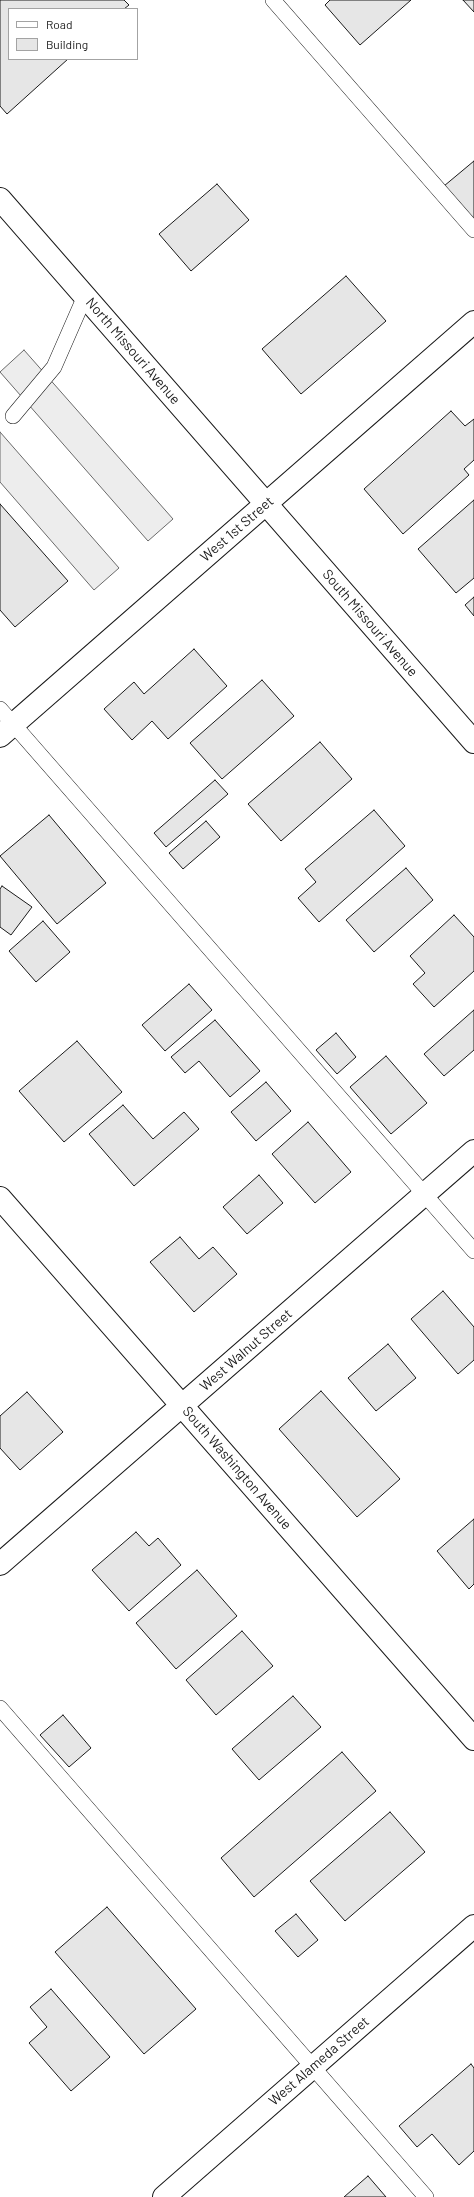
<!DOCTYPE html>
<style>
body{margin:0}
#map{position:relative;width:474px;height:2197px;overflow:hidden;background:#fff;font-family:Barlow,sans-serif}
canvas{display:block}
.legend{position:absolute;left:8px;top:8px;width:130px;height:52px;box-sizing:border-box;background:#fff;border:1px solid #a3a3a3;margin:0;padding:5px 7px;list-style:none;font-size:12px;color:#1a1a1a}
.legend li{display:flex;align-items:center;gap:8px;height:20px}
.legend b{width:20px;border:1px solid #a3a3a3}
</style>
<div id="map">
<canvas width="474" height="2197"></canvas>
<ul class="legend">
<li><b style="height:5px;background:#fff"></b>Road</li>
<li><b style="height:11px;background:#e6e6e6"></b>Building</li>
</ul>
</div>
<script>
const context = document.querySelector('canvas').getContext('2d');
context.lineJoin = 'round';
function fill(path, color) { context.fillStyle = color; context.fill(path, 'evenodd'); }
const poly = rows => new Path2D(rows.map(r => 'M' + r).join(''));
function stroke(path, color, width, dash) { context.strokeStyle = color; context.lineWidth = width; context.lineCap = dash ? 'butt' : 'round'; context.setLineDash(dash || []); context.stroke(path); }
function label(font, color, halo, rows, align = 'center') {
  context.font = font + ' Barlow,sans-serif'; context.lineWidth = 3; context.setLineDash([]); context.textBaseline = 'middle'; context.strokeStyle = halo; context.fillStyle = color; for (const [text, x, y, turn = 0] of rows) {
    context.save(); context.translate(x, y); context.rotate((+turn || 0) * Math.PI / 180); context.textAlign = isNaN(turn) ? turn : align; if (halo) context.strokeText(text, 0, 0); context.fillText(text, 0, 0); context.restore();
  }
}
const parking = poly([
 [24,350,173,519,148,541,0,372,24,350],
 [0,432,119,568,94,590,0,482,0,432]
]);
fill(parking, '#ededed');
stroke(parking, '#6a6a6a', 1);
const building = poly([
 [0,0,124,0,129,5,124,9,9,9,9,59,68,59,7,114,0,106,0,0],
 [330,0,411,0,360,45,325,5,330,0],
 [463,0,474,0,474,12,463,0],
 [474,161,474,222,444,186,474,161],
 [217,184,249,220,191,271,159,234,217,184],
 [346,276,386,321,301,394,262,349,346,276],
 [451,411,465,426,474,419,474,460,464,469,469,475,403,534,364,489,451,411],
 [474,500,474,578,456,593,418,549,474,500],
 [0,504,68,581,15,627,0,610,0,504],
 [474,597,474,616,465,605,474,597],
 [194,649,227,686,168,739,152,721,132,740,104,709,134,682,144,694,194,649],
 [262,680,294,716,222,779,190,743,262,680],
 [320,742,352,779,281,841,248,804,320,742],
 [215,780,228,794,166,847,154,833,215,780],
 [374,810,405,846,319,922,298,898,316,882,305,869,374,810],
 [49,815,106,883,57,924,0,856,49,815],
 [206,821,220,837,183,869,169,853,206,821],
 [406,868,433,900,374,952,346,920,406,868],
 [2,886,32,907,11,935,0,927,0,889,2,886],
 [454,915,474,937,474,971,434,1007,413,984,425,973,410,956,454,915],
 [43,921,70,952,36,982,9,951,43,921],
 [189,984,212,1010,165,1051,142,1025,189,984],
 [474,1010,474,1050,444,1076,424,1054,474,1010],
 [215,1020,260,1071,230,1097,199,1061,185,1073,171,1057,215,1020],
 [336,1033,356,1057,337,1074,316,1050,336,1033],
 [77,1041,122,1092,64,1142,19,1091,77,1041],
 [386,1056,427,1103,391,1134,350,1087,386,1056],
 [266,1082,291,1111,256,1141,231,1112,266,1082],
 [123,1105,153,1139,184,1112,199,1129,134,1186,89,1134,123,1105],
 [308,1122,351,1172,315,1203,272,1154,308,1122],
 [259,1175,283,1203,247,1234,223,1207,259,1175],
 [180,1237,199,1259,213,1247,237,1274,194,1312,150,1262,180,1237],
 [443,1291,474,1327,474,1360,458,1374,411,1319,443,1291],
 [388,1344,416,1378,376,1411,348,1378,388,1344],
 [321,1391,400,1479,357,1517,279,1429,321,1391],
 [27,1392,63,1432,20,1470,0,1448,0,1416,27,1392],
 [474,1519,474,1584,469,1589,437,1551,474,1519],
 [136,1532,149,1546,158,1538,181,1565,129,1611,92,1570,136,1532],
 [197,1570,237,1616,176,1669,136,1623,197,1570],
 [242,1631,273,1666,216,1715,186,1680,242,1631],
 [293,1696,321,1727,259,1780,232,1749,293,1696],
 [63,1715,91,1748,69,1767,40,1735,63,1715],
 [342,1752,376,1791,254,1897,221,1858,342,1752],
 [390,1812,425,1852,345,1921,310,1881,390,1812],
 [107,1907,196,2009,144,2054,55,1952,107,1907],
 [296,1914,318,1940,298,1957,275,1931,296,1914],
 [51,1989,110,2057,71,2091,29,2043,47,2027,30,2007,51,1989],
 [471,2064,474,2068,474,2151,459,2165,432,2134,417,2147,399,2126,471,2064],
 [368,2176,386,2197,344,2197,368,2176]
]);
fill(building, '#e6e6e6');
stroke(building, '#1a1a1a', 1);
const lane = poly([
 [273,0,474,230],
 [13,416,54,367,85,296],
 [0,709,474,1251],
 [0,1708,426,2197]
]);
const street = poly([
 [0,199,474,742],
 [0,736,474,322],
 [0,1564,474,1151]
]);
const secondary = poly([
 [0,1198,474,1739],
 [164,2197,474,1926]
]);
stroke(lane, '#1a1a1a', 16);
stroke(street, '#1a1a1a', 24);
stroke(secondary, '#1a1a1a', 24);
stroke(lane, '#fff', 15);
stroke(street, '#fff', 22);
stroke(secondary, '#fff', 22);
label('14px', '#1a1a1a', '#fff', [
 ["North Missouri Avenue",133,351,49],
 ["West 1st Street",237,529,-41],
 ["South Missouri Avenue",370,623,49],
 ["West Walnut Street",246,1350,-41],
 ["South Washington Avenue",237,1468,49],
 ["West Alameda Street",319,2061,-41]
]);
</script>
